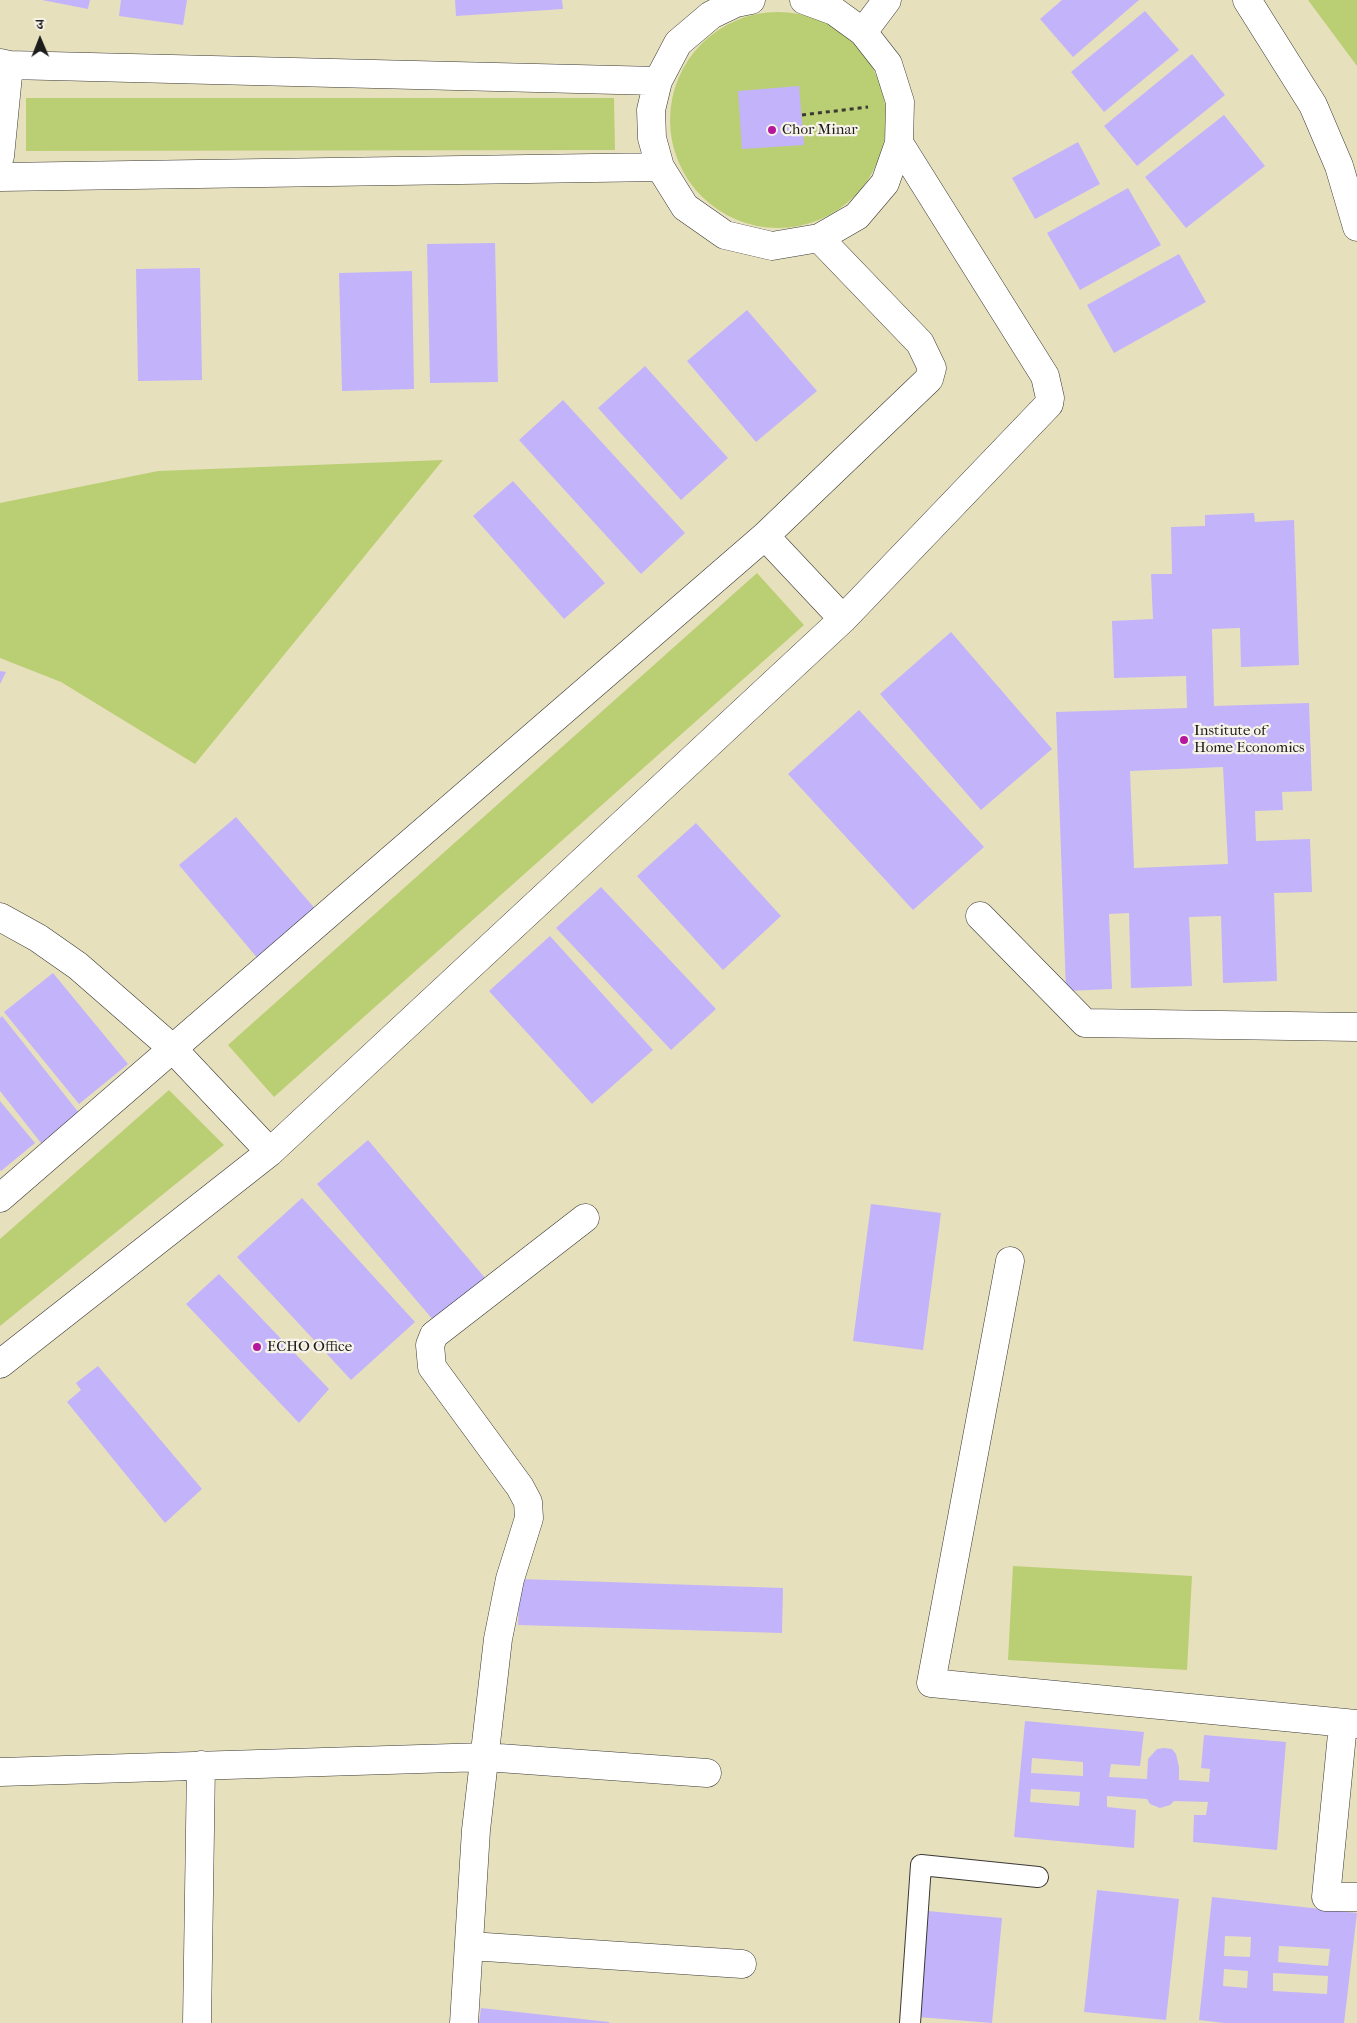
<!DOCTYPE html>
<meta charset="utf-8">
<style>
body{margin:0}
#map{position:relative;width:1357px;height:2023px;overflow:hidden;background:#e7e0bd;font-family:"IM FELL French Canon","Noto Serif Devanagari",serif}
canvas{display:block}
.north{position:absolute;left:15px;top:15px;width:50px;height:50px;-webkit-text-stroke:4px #f7f3e8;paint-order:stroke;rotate:359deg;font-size:14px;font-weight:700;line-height:20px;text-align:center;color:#1c1c1c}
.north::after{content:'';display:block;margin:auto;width:18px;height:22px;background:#1c1c1c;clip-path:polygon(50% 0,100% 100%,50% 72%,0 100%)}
</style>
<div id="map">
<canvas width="1357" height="2023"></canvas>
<div class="north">उ</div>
</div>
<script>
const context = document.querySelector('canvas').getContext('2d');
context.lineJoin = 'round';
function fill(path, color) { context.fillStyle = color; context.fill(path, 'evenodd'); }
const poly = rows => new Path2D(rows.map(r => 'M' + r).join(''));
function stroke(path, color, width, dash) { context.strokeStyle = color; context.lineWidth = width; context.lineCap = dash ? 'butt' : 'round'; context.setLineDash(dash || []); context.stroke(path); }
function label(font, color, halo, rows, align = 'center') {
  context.font = font + ' "IM FELL French Canon",serif'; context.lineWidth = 4.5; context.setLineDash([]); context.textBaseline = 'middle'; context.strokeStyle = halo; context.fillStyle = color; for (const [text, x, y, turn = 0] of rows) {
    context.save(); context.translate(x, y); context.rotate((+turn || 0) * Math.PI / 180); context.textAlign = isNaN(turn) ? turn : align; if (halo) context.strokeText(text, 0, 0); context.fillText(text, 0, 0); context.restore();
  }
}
fill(poly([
 [1308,0,1357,0,1357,66],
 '670 120a108 108 0 1 1 216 0a108 108 0 1 1-216 0Z',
 [26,98,614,98,615,150,26,151],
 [443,460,195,764,61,682,0,658,0,503,158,471],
 [757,573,804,625,274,1097,228,1045],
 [169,1090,224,1145,0,1326,0,1239],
 [1013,1566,1192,1576,1187,1670,1008,1660]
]), '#bacf73');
fill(poly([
 [42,0,90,0,88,9],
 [121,0,187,0,183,25,119,16],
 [455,0,562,0,563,9,456,16],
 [1062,0,1139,0,1073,57,1040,19],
 [1145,11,1179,50,1104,112,1071,72],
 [1192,54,1225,95,1137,166,1104,126],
 [799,86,804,145,742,149,738,91],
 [1224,115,1265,166,1186,228,1145,177],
 [1078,142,1100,184,1035,219,1012,178],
 [1128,188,1161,245,1080,290,1047,233],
 [495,243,498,382,430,383,427,244],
 [1179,254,1206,302,1114,353,1087,305],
 [200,268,202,380,138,381,136,269],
 [412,271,414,389,342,391,339,273],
 [747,310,817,391,756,442,687,361],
 [645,366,728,458,681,500,598,408],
 [563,400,685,533,641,574,519,440],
 [513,481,605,583,564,619,473,516],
 [1254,513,1255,522,1294,520,1299,665,1241,667,1240,628,1212,629,1214,706,1309,703,1312,791,1282,792,1283,810,1255,811,1256,841,1310,839,1312,892,1274,893,1277,981,1223,983,1221,916,1189,917,1192,986,1131,988,1129,913,1109,914,1112,989,1066,991,1056,712,1187,708,1186,676,1114,678,1112,621,1153,619,1151,574,1172,574,1171,527,1205,526,1205,515],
 [1223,767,1228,864,1134,868,1130,771],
 [951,632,1052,749,981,810,880,694],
 [0,671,6,672,0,684],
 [859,710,984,847,913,910,788,774],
 [236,817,317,911,259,960,179,865],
 [696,823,781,916,723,970,637,876],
 [601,887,716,1009,671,1050,556,928],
 [550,936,653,1050,592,1104,489,991],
 [53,973,128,1064,79,1104,4,1012],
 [2,1016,83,1118,45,1148,0,1091,0,1018],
 [0,1101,35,1143,1,1171,0,1170],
 [368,1140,485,1278,434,1321,317,1184],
 [302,1198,415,1322,351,1380,237,1257],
 [871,1204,941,1213,923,1350,853,1341],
 [219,1274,329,1389,299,1423,186,1304],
 [98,1366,202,1489,165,1523,67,1402,81,1390,76,1383],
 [520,1579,783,1588,782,1633,518,1625],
 [1025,1721,1144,1732,1140,1766,1111,1764,1109,1777,1147,1779,1148,1759,1157,1749,1164,1748,1172,1749,1176,1754,1179,1767,1179,1780,1209,1782,1210,1769,1201,1768,1204,1735,1286,1742,1277,1850,1193,1842,1194,1815,1206,1815,1208,1802,1174,1801,1170,1805,1160,1808,1150,1804,1147,1799,1107,1796,1107,1807,1136,1810,1134,1848,1014,1837],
 [1032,1758,1083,1762,1083,1776,1031,1773],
 [1031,1789,1080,1792,1079,1806,1030,1802],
 [1097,1890,1179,1899,1166,2020,1084,2012],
 [1212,1897,1357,1913,1344,2023,1224,2023,1199,2020],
 [1225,1936,1251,1937,1250,1957,1224,1956],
 [1279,1946,1330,1949,1328,1966,1278,1962],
 [1224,1969,1248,1971,1247,1988,1223,1986],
 [1273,1973,1328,1976,1327,1994,1273,1991],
 [928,1911,1002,1918,992,2023,918,2017],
 [481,2008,609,2022,609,2023,479,2023]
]), '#c3b3fb');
const lane = poly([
 [910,2023,921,1865,1038,1877]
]);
const street = poly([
 [751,0,736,3,711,15,678,43,658,81,651,110,652,138,660,167,685,207,725,235,772,246,819,238,857,216,885,183,899,143,900,102,888,64,863,32,834,11,804,0],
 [863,32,887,0],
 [0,63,9,65,658,81],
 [0,156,9,65],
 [0,177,660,167],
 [765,536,843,619],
 [980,916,1085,1023,1357,1027],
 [0,917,38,938,78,966,172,1048,270,1152],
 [0,1198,765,536,929,379,932,368,920,343,819,238],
 [1010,1261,931,1683,1357,1724],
 [0,1364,270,1152,843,619,1049,404,1050,398,1045,376,899,143],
 [1343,1724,1326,1897,1357,1897],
 [0,1772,485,1757,707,1773],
 [470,1946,742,1964],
 [197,2023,201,1765],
 [464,2023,476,1830,498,1639,510,1579,529,1518,528,1502,520,1487,432,1367,430,1345,434,1335,585,1218]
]);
const secondary = poly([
 [1247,0,1313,105,1339,166,1357,227]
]);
stroke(lane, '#3a3934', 22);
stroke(street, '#3a3934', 29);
stroke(secondary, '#3a3934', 29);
stroke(poly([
 [802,115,868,107]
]), '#3a3934', 3, [4, 4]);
stroke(lane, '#fff', 20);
stroke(street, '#fff', 28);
stroke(secondary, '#fff', 28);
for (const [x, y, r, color] of [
 [772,130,5,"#b5179e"],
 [1184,740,5,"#b5179e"],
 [257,1347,5,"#b5179e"]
]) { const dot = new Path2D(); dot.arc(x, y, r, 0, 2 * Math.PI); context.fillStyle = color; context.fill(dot); stroke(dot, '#f7f3e8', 2); }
label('15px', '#1c1c1c', '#f7f3e8', [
 ["Chor Minar",782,130],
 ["Institute of",1194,731],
 ["Home Economics",1194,748],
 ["ECHO Office",267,1347]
], 'left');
</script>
